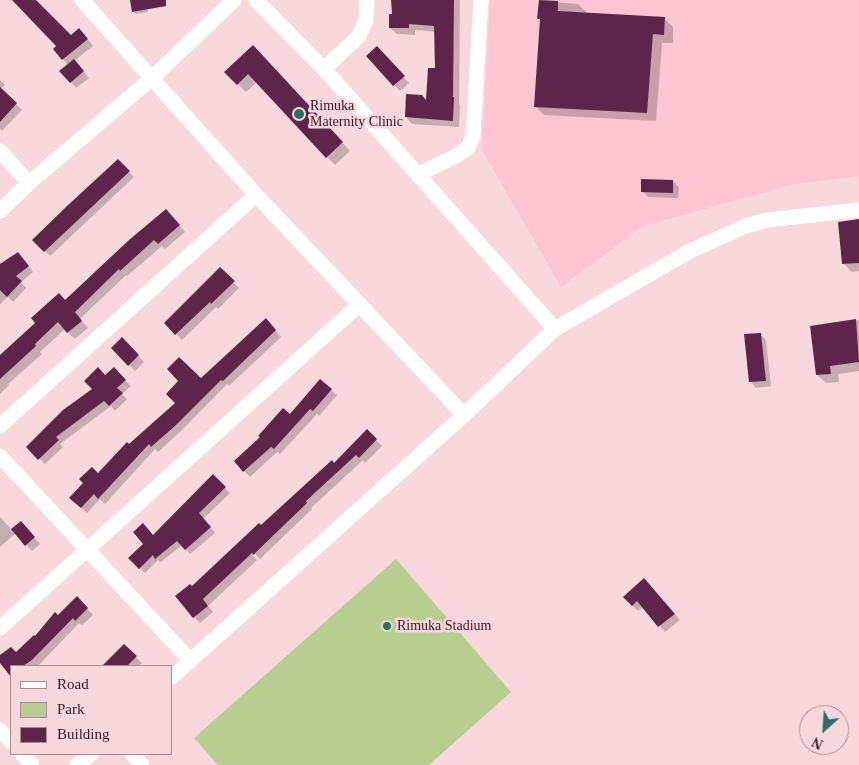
<!DOCTYPE html>
<style>
body{margin:0}
#map{position:relative;width:859px;height:765px;overflow:hidden;background:#f8d7dd;font-family:Georgia,serif}
canvas{display:block}
.legend{position:absolute;left:10px;top:665px;width:162px;height:90px;box-sizing:border-box;background:#f8d7dd;border:1px solid #aa8b91;margin:0;padding:6px 9px;list-style:none;font-size:15px;color:#361820}
.legend li{display:flex;align-items:center;gap:10px;height:25px}
.legend b{width:25px;border:1px solid #aa8b91}
.north{position:absolute;left:799px;top:705px;width:50px;height:50px;box-sizing:border-box;background:#f8d7dd;border:1px solid #aa8b91;border-radius:50%;rotate:206deg;font-size:14px;font-weight:700;line-height:20px;text-align:center;color:#361820}
.north::after{content:'';display:block;margin:auto;width:18px;height:22px;background:#297067;clip-path:polygon(50% 0,100% 100%,50% 72%,0 100%)}
</style>
<div id="map">
<canvas width="859" height="765"></canvas>
<ul class="legend">
<li><b style="height:6px;background:#fff"></b>Road</li>
<li><b style="height:14px;background:#b8ce90"></b>Park</li>
<li><b style="height:14px;background:#5e254a"></b>Building</li>
</ul>
<div class="north">N</div>
</div>
<script>
const context = document.querySelector('canvas').getContext('2d');
context.lineJoin = 'round';
function fill(path, color) { context.fillStyle = color; context.fill(path, 'evenodd'); }
const poly = rows => new Path2D(rows.map(r => 'M' + r).join(''));
function stroke(path, color, width, dash) { context.strokeStyle = color; context.lineWidth = width; context.lineCap = dash ? 'butt' : 'round'; context.setLineDash(dash || []); context.stroke(path); }
function label(font, color, halo, rows, align = 'center') {
  context.font = font + ' Georgia,serif'; context.lineWidth = 5; context.setLineDash([]); context.textBaseline = 'middle'; context.strokeStyle = halo; context.fillStyle = color; for (const [text, x, y, turn = 0] of rows) {
    context.save(); context.translate(x, y); context.rotate((+turn || 0) * Math.PI / 180); context.textAlign = isNaN(turn) ? turn : align; if (halo) context.strokeText(text, 0, 0); context.fillText(text, 0, 0); context.restore();
  }
}
fill(poly([
 [490,0,859,0,859,176,795,184,643,226,561,287,482,150]
]), '#fdc6d2');
fill(poly([
 [396,559,511,692,429,765,218,765,194,738]
]), '#b8ce90');
fill(poly([
 [14,0,34,0,71,37,85,36,93,46,74,61,89,78,76,88,71,82,68,65,63,59,58,46],
 [131,0,146,0,148,12,136,14,134,12],
 [393,0,460,0,459,104,460,105,459,127,412,124,406,117,428,103,436,69,436,32,415,30,415,35,397,34,390,28,394,15],
 [540,1,578,4,588,14,664,18,673,27,673,43,662,43,656,121,544,115,535,106,541,21,539,18],
 [383,53,409,83,400,91,368,56],
 [262,55,350,151,335,165,257,82,246,92,226,72],
 [0,80,5,85,1,89,22,110,2,131,0,129],
 [118,161,134,177,50,256,34,240],
 [673,181,679,187,678,198,648,197,642,191],
 [173,218,185,232,165,249,162,246,127,276,126,275,80,319,88,328,75,339,65,329,40,352,42,354,8,384,9,385,0,394,0,358,65,301],
 [859,221,859,271,852,272,844,264],
 [18,253,33,272,21,282,26,288,13,302,8,297,0,304,0,262,2,264],
 [220,269,239,288,218,309,216,307,182,340,166,323],
 [859,320,859,371,838,374,839,382,826,383,817,375,811,327],
 [271,325,281,337,229,386,227,384,182,430,158,452,155,449,105,504,100,499,87,513,71,498,98,475,201,380],
 [760,334,766,340,771,386,756,388,751,382],
 [122,339,144,362,135,371,112,348],
 [119,374,131,386,122,394,127,399,115,411,111,406,60,444,63,447,45,464,28,447,94,389,105,377],
 [331,390,337,395,319,416,317,414,280,454,277,452,250,477,235,461],
 [367,431,382,446,365,463,363,460,311,508,312,509,260,559,250,549,248,551,257,560,208,606,213,612,200,623,194,617,192,588,334,464],
 [213,476,230,493,203,519,215,533,190,554,182,545,161,562,158,560,145,573,130,558,154,536],
 [0,517,12,530,26,528,40,544,32,551,16,533,0,547],
 [650,586,680,620,665,632,643,607,638,611,632,605],
 [77,598,93,615,82,625,79,623,38,666,11,666,11,675,0,661,0,657,16,654],
 [124,646,142,663,138,666,104,666]
]), '#0003');
fill(poly([
 [12,0,36,0,71,35,79,28,88,39,62,60,53,49,56,46],
 [130,0,166,0,166,6,132,12],
 [391,0,454,0,453,97,454,97,453,121,405,117,406,94,422,95,426,100,428,68,435,68,434,26,409,24,409,28,389,28,389,14,392,14],
 [539,0,558,1,558,11,665,17,664,35,653,34,647,113,534,107,540,19,537,19],
 [253,45,343,142,326,158,248,74,237,85,224,72],
 [377,46,405,76,393,86,366,56],
 [74,59,84,71,70,83,59,71],
 [0,87,17,103,0,122],
 [118,159,130,171,44,252,32,240,67,206],
 [641,179,673,180,673,193,641,192],
 [166,209,180,225,158,244,154,240,120,271,119,269,75,312,82,321,67,333,58,322,35,344,36,346,0,379,0,355,35,323,31,318,59,293,65,300,129,240],
 [859,219,859,263,842,264,838,222],
 [18,252,29,266,16,276,22,281,7,297,0,290,0,264],
 [220,267,235,281,211,304,210,302,175,335,164,323],
 [266,318,276,330,223,381,221,380,176,425,151,447,149,444,98,499,94,494,81,508,69,498,83,483,79,479,92,467,98,473,127,442,129,444,175,403,166,394,178,381,167,369,179,357,201,378],
 [856,319,859,362,830,366,831,374,816,375,810,326],
 [761,333,766,381,749,382,744,334],
 [122,337,139,355,128,366,111,348],
 [98,367,105,375,114,367,126,380,117,388,123,393,109,406,104,401,56,437,59,440,38,460,26,447,63,410,92,389,84,381],
 [320,379,332,389,313,411,310,409,274,449,271,447,243,472,234,461,260,437,258,436,283,408,290,414],
 [367,429,377,439,359,458,356,455,306,501,307,503,253,555,252,553,203,599,208,606,193,618,175,596,190,584,192,586,259,523,261,525,332,460,334,463],
 [213,474,226,487,199,513,211,527,185,550,177,541,155,559,153,555,139,569,128,558,143,544,133,532,143,523,153,535],
 [21,521,35,537,25,546,11,529],
 [644,578,675,614,658,627,637,601,632,606,623,597],
 [77,596,88,608,75,621,73,618,32,660,23,666,11,666,11,677,0,663,0,655,11,647,16,652,34,635,35,636,55,612,58,615],
 [124,644,137,656,127,666,102,666]
]), '#5e254a');
stroke(poly([
 [82,0,256,195,464,415],
 [256,0,324,69,555,329],
 [324,69,359,36,366,20,367,0],
 [0,151,29,183],
 [419,174,454,157,468,148,473,136,481,0],
 [0,211,29,183,151,79,234,0],
 [0,426,256,195],
 [0,456,190,660],
 [0,628,360,304],
 [171,678,464,415,555,329,690,251,746,226,767,220,859,210],
 [0,730,11,742],
 [22,754,32,765],
 [132,754,142,765],
 [77,765,91,754]
]), '#fff', 15);
for (const [x, y, r, color] of [
 [299,114,6,"#297067"],
 [387,626,5,"#297067"]
]) { const dot = new Path2D(); dot.arc(x, y, r, 0, 2 * Math.PI); context.fillStyle = color; context.fill(dot); stroke(dot, '#f8d7dd', 2); }
label('14px', '#361820', '#f8d7dd', [
 ["Rimuka",310,106],
 ["Maternity Clinic",310,122],
 ["Rimuka Stadium",397,626]
], 'left');
</script>
